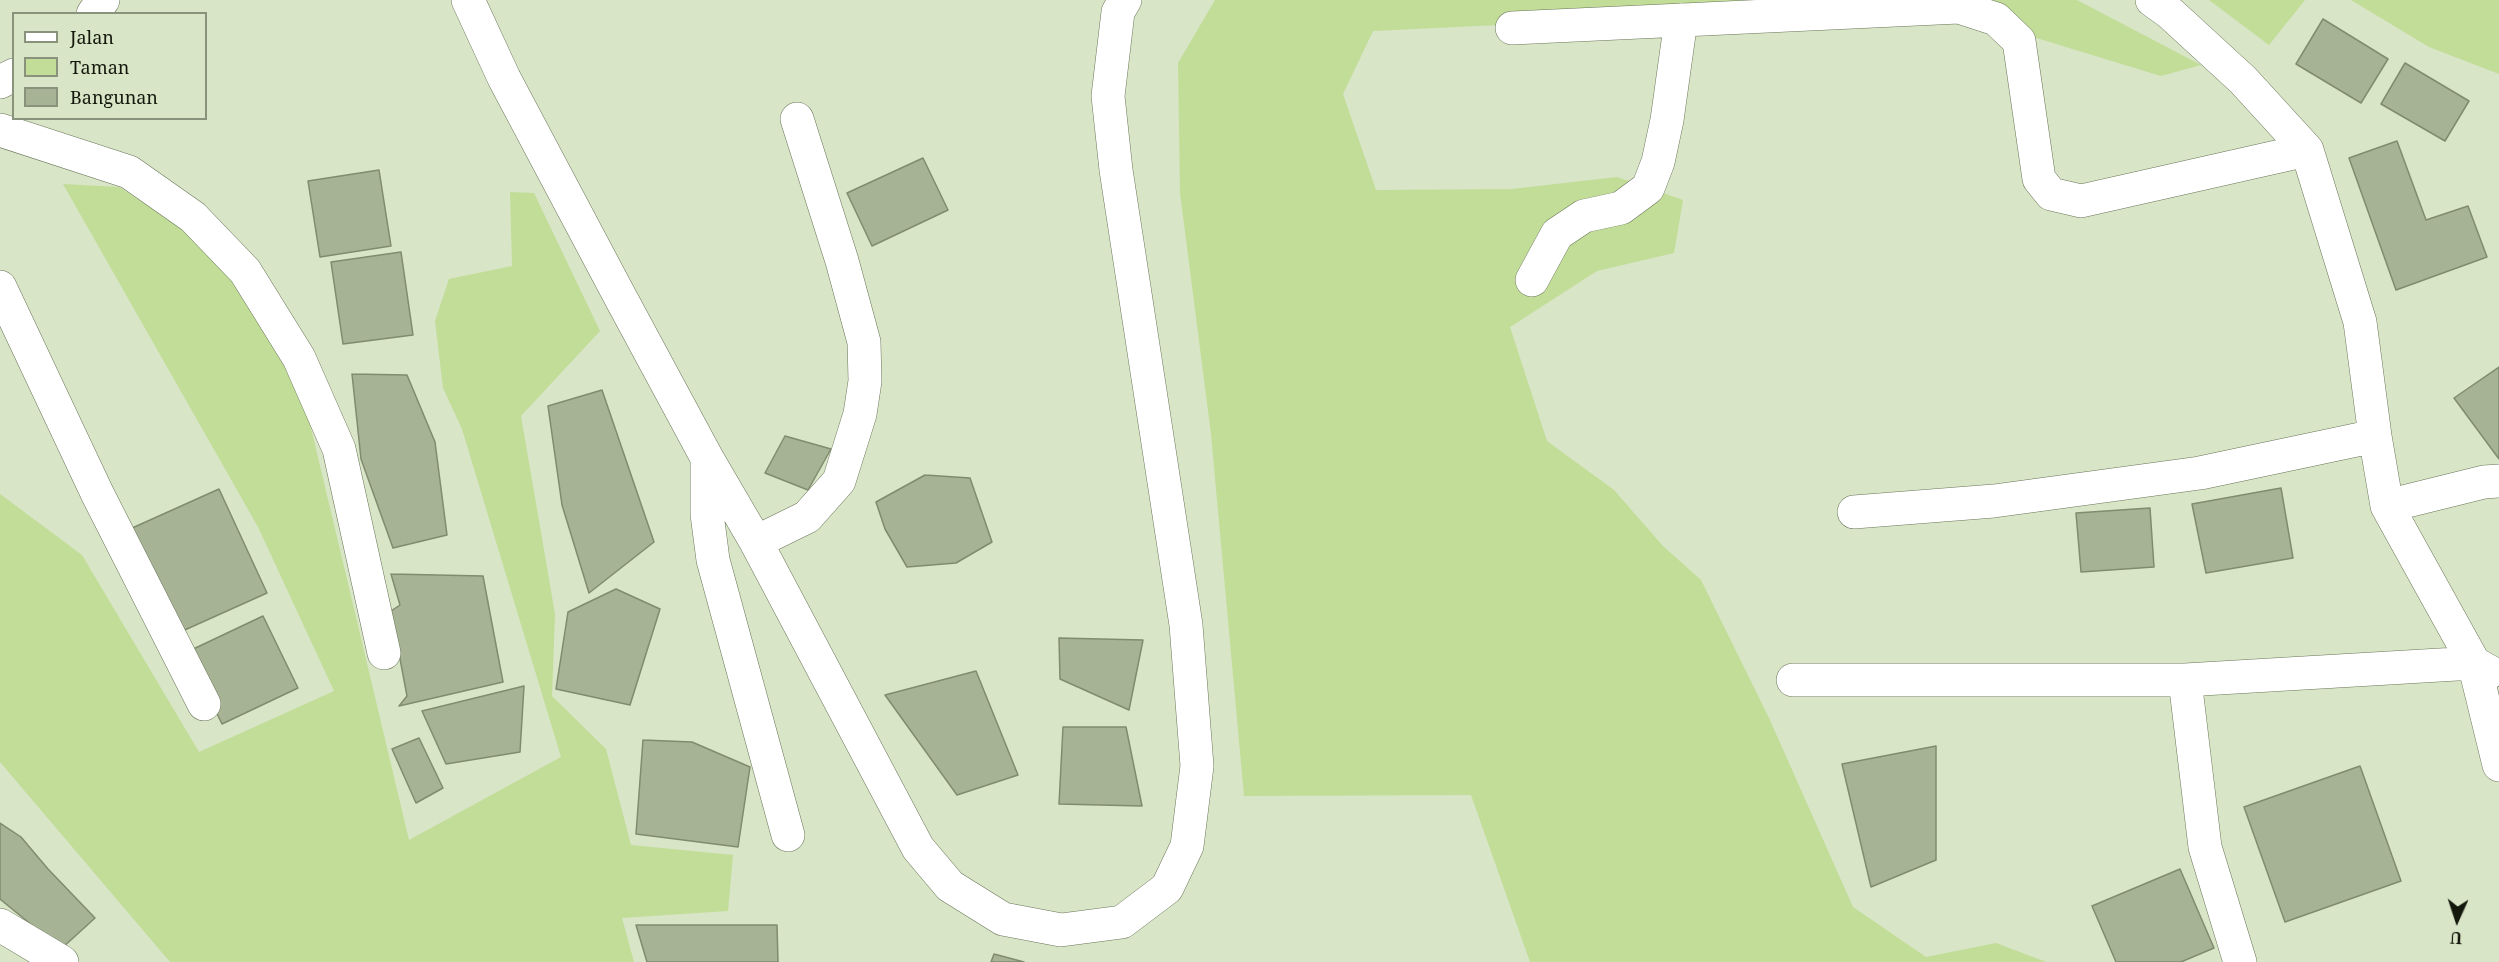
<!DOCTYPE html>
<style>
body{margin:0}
#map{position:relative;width:2499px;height:962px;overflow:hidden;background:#d8e5c6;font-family:"Noto Serif",serif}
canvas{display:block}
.legend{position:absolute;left:12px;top:12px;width:195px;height:108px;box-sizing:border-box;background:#d8e5c6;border:2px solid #89937c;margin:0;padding:8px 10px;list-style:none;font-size:18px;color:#13170c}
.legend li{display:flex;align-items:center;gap:12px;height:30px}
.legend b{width:30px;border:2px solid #89937c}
.north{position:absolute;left:2427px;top:890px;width:60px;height:60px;-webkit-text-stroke:4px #d8e5c6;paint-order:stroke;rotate:183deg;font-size:16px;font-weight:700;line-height:24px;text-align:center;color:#13170c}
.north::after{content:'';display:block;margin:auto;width:21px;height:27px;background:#13170c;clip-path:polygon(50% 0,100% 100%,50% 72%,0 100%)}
</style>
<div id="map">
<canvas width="2499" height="962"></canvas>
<ul class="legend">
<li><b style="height:8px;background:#fff"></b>Jalan</li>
<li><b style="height:16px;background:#c1dd97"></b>Taman</li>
<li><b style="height:16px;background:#a6b395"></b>Bangunan</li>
</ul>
<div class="north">U</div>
</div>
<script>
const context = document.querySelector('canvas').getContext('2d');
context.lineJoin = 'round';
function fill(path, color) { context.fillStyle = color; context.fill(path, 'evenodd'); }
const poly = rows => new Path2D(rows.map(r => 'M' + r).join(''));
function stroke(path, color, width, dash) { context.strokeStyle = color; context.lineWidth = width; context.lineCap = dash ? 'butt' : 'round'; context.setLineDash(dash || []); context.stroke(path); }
fill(poly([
 [1215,0,2077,0,2201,65,2161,76,2030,36,1856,8,1373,31,1343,94,1376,190,1512,189,1617,177,1683,200,1674,253,1597,271,1510,327,1547,441,1614,490,1663,546,1701,580,1769,718,1853,907,1926,957,1996,943,2046,962,1530,962,1471,795,1244,796,1211,434,1180,193,1178,63],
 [2209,0,2305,0,2269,45],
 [2351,0,2499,0,2499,74,2429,47],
 [63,184,119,187,216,250,296,365,409,840,561,757,462,429,443,388,435,321,449,279,512,266,510,192,534,193,600,331,521,416,555,614,552,696,606,749,631,845,733,855,728,911,622,918,634,962,170,962,0,762,0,494,82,555,199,752,334,691,258,527]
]), '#c1dd97');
const building = poly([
 [2323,19,2388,59,2361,103,2296,64,2323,19],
 [2405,63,2469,101,2445,141,2381,104,2405,63],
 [2397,141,2426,220,2468,206,2487,257,2396,290,2349,158,2397,141],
 [923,158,948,210,872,246,847,193,923,158],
 [379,170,391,246,320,257,308,181,379,170],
 [401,252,413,335,343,344,331,262,401,252],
 [2499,367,2499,459,2454,398,2499,367],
 [352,374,407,375,435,442,447,535,393,548,361,459,352,374],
 [602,390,654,542,589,593,562,505,548,406,602,390],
 [785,436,831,449,808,490,765,473,785,436],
 [925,475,970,478,992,542,956,563,907,567,885,529,876,502,925,475],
 [2281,488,2293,558,2206,573,2192,504,2281,488],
 [219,489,267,593,178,633,130,529,219,489],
 [2150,508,2154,567,2081,572,2076,513,2150,508],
 [391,574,483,576,503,682,399,706,407,696,391,611,400,605,391,574],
 [616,589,660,609,630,705,556,689,568,612,616,589],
 [263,616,298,688,222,724,187,652,263,616],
 [1059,638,1143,640,1129,710,1060,679,1059,638],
 [976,671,1018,775,957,795,885,695,976,671],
 [524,686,520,752,446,764,422,711,524,686],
 [1063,727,1126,727,1142,806,1059,804,1063,727],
 [419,738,443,788,416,803,392,749,419,738],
 [643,740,692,742,750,767,738,847,636,834,643,740],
 [1936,746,1936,860,1871,887,1842,764,1936,746],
 [2360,766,2401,881,2285,922,2244,807,2360,766],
 [0,823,21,837,48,869,95,918,61,949,0,899,0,823],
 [2180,869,2214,948,2181,962,2116,962,2092,906,2180,869],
 [636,925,777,925,778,962,647,962,636,925],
 [994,954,1024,962,991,962,994,954]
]);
fill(building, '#a6b395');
stroke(building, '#808c6f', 1.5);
const minor = poly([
 [468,0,504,78,617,291,707,458,756,542,918,848,950,886,1003,919,1061,930,1122,922,1167,888,1187,846,1197,766,1186,625,1116,170,1108,96,1118,12,1125,0],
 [2152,0,2170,13,2243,80,2307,150,2360,322,2375,436,2387,506,2474,663,2499,765],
 [93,14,103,0],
 [1512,28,1959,7,1996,19,2019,41,2039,179,2051,194,2081,201,2307,150],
 [0,82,14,75],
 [0,130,129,172,193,217,245,271,299,358,339,449,384,653],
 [1532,280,1557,234,1584,216,1621,208,1648,188,1658,162,1667,120,1681,20],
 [0,287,97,493,204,704],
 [707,460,707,514,713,560,788,835],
 [2387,506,2484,482,2499,481],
 [1854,512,1994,501,2200,473,2375,436],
 [756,542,807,517,839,481,860,414,865,381,864,342,842,261,797,119],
 [1793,680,2185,680,2474,663,2490,672],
 [2185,680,2205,847,2240,962],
 [0,925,62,962]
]);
stroke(minor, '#6a7559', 34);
stroke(minor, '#fff', 33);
</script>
